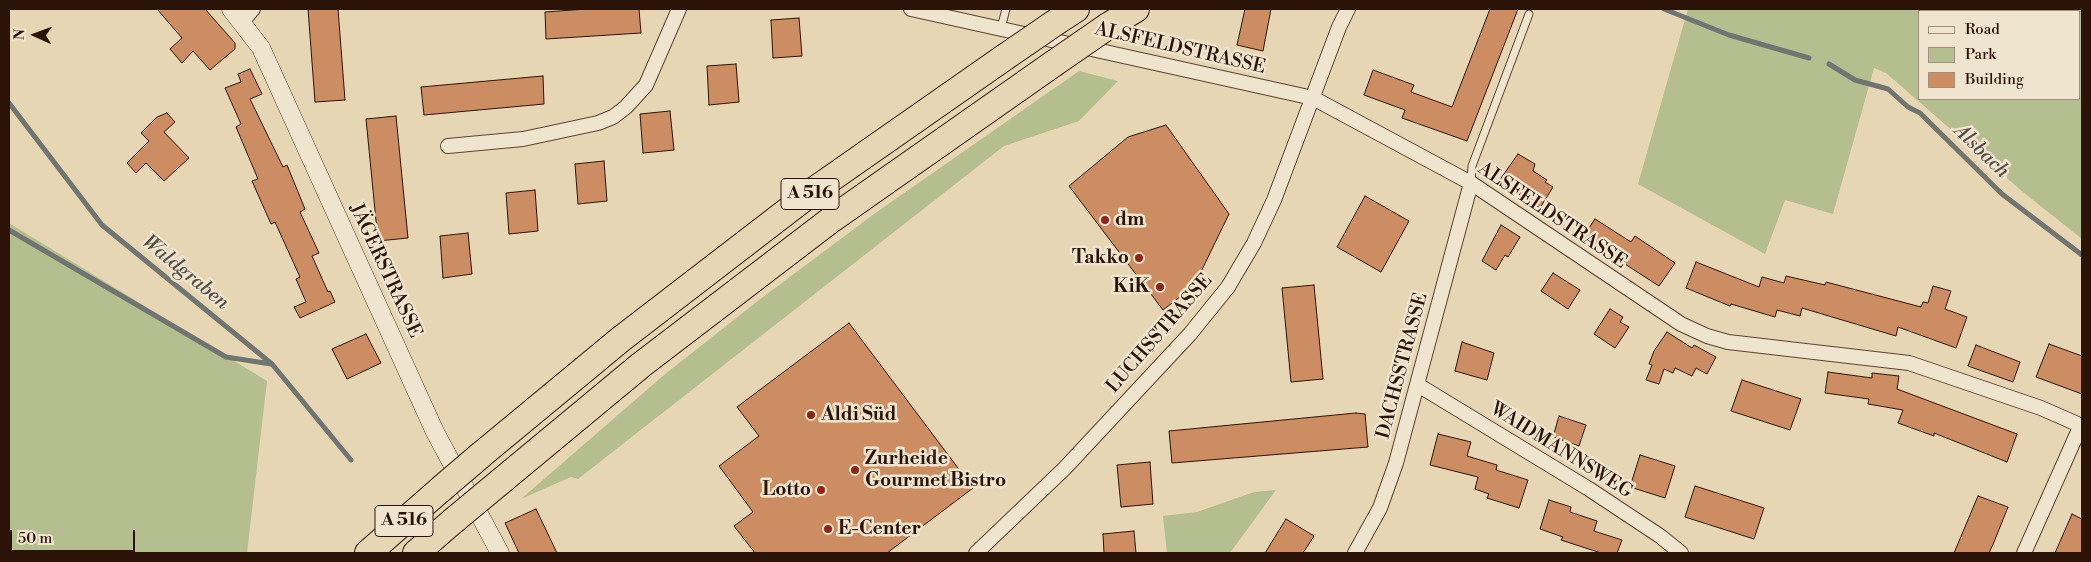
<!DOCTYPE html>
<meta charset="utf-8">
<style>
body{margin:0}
#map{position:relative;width:2091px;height:562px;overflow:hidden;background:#e7d6b4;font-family:"Libre Bodoni",serif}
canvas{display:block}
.frame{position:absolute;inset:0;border:10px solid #2c1307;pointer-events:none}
.legend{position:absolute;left:1918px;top:10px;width:162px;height:90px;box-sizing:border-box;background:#efe4ce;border:1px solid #a1907e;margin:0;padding:6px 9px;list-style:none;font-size:15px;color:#2c1307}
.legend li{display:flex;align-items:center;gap:10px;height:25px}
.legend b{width:25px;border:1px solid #a1907e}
.north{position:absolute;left:10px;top:10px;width:50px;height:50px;-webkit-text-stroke:4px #efe4ce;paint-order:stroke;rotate:272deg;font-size:14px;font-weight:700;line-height:20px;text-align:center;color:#2c1307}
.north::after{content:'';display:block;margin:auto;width:18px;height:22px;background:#2c1307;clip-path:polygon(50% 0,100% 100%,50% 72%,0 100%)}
.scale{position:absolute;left:10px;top:530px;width:125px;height:22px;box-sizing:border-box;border:2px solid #2c1307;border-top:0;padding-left:6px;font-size:15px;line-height:18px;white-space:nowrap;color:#2c1307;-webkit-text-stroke:4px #efe4ce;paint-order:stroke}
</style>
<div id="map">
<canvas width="2091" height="562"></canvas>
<div class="frame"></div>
<ul class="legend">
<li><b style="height:6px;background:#efe4ce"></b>Road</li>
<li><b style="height:14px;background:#b4be8e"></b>Park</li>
<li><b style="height:14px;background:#cd8d63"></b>Building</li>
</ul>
<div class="north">N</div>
<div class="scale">50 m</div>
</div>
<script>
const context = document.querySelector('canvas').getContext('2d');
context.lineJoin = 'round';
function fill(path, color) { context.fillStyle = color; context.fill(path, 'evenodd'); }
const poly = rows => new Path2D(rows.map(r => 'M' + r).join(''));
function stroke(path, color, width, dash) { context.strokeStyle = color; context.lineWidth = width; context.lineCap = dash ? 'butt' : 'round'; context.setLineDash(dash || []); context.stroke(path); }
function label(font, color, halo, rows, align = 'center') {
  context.font = font + ' "Libre Bodoni",serif'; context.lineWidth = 5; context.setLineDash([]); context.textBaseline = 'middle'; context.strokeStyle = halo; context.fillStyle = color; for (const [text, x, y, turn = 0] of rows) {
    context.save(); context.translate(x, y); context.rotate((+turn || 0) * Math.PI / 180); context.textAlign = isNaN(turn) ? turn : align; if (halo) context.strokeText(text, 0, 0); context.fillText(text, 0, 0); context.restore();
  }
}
fill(poly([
 [1688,9,1989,9,1992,11,1920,11,1920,99,2080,99,2080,11,2053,11,2054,9,2082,9,2082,239,2023,192,1886,73,1874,68,1833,214,1785,200,1765,254,1638,184],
 [1079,71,1118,81,1079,121,1004,146,578,479,571,477,521,499,664,375,759,300,874,214],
 [9,223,267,381,247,553,9,553],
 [1276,490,1230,553,1167,553,1163,516,1197,512,1254,492]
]), '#b4be8e');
stroke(poly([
 [1664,9,1729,35,1809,58],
 [1829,64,1855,80,1888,89,1908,107,1920,113,2002,194,2082,255],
 [9,103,102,225,272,364,351,460],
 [9,230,226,357,271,364]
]), '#707572', 5);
const building = poly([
 [157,9,205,9,235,43,235,49,210,70,193,51,182,63,170,49,182,38,157,9],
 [308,9,338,9,345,100,315,102,308,9],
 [587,9,639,9,641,33,546,39,545,12,587,9],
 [1245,9,1271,9,1263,51,1237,45,1245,9],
 [1490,9,1518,9,1467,141,1402,118,1405,110,1364,95,1373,70,1414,85,1411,92,1452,107,1490,9],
 [799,18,802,56,773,58,771,20,799,18],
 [736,64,739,102,709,105,707,66,736,64],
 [250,69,262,94,250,99,283,167,287,165,305,209,300,212,319,253,312,256,328,292,330,291,335,302,300,318,294,307,306,302,296,279,300,277,275,222,271,224,252,181,258,179,236,127,241,124,225,88,241,82,238,74,250,69],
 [543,76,544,104,424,115,421,87,543,76],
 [670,111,674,150,643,153,640,114,670,111],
 [167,113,175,122,164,132,189,158,164,181,146,163,136,173,127,163,149,141,141,133,157,117,167,113],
 [396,116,408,238,378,241,366,119,396,116],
 [1166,125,1229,214,1194,286,1163,310,1069,186,1128,137,1166,125],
 [1518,154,1535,164,1533,171,1547,180,1545,182,1553,187,1540,208,1499,181,1518,154],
 [604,161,607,201,578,204,575,164,604,161],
 [535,190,538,231,509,234,506,193,535,190],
 [1365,196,1409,221,1381,272,1337,247,1365,196],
 [1595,219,1631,242,1635,236,1675,263,1659,286,1583,237,1595,219],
 [1501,225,1520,237,1508,257,1505,255,1496,270,1482,261,1501,225],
 [468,233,472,274,443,278,440,236,468,233],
 [1696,262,1759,287,1762,277,1784,283,1786,276,1825,285,1826,282,1921,307,1923,302,1928,303,1933,286,1951,291,1945,309,1967,317,1956,348,1898,327,1896,336,1802,308,1800,316,1777,310,1775,317,1731,304,1730,306,1686,288,1696,262],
 [1553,273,1580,290,1568,309,1541,291,1553,273],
 [1314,285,1323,379,1291,382,1282,288,1314,285],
 [1610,309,1623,317,1620,322,1629,327,1615,348,1594,334,1610,309],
 [849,323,973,488,887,553,755,553,734,526,753,512,719,466,759,436,737,407,849,323],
 [1667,332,1692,348,1694,345,1716,357,1707,374,1696,368,1692,376,1675,368,1673,373,1664,369,1659,384,1646,380,1652,365,1649,364,1654,351,1667,332],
 [366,334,381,363,347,379,332,349,366,334],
 [1462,342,1494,353,1487,380,1455,371,1462,342],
 [2049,344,2082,356,2082,394,2036,377,2049,344],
 [1976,345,2020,362,2013,382,1968,366,1976,345],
 [1828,372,1872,378,1872,373,1899,376,1897,389,2017,434,2007,462,1934,433,1934,436,1898,423,1903,410,1868,404,1869,399,1825,393,1828,372],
 [1742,380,1801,399,1790,430,1731,411,1742,380],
 [1356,413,1365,414,1368,447,1172,463,1169,431,1356,413],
 [1559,416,1586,425,1579,446,1553,437,1559,416],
 [1438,434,1471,442,1467,456,1497,465,1496,470,1528,480,1519,508,1487,498,1489,494,1475,489,1478,477,1430,465,1438,434],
 [1640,455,1675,466,1665,498,1630,487,1640,455],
 [1150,462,1153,504,1121,507,1117,465,1150,462],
 [1695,486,1764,508,1754,539,1685,517,1695,486],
 [1978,496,2008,507,1994,542,1989,553,1954,553,1978,496],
 [1549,500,1571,507,1570,512,1597,521,1594,531,1622,540,1617,553,1601,553,1561,540,1563,537,1540,529,1549,500],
 [536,509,557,553,519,553,505,523,536,509],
 [2072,514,2082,519,2082,553,2055,553,2072,514],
 [1286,519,1314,536,1303,553,1265,553,1286,519],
 [1134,531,1136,553,1104,553,1103,534,1134,531]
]);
fill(building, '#cd8d63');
stroke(building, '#2c1307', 1);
const service = poly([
 [1001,28,1006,9],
 [1471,183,1472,166,1529,14]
]);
const minor = poly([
 [911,9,1313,98,1471,183,1681,324,1707,336,1728,342,1909,363,2041,408,2082,426],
 [242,22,253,9],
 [448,146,523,139,598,123,613,117,626,107,646,85,679,9],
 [1418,385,1589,489,1660,536,1681,553],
 [976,553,1065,468,1190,334,1228,287,1254,243,1274,200,1339,27,1348,9],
 [1355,553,1380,508,1396,463,1471,183],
 [2024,553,2081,425]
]);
const tertiary = poly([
 [231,9,261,48,435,432,500,553]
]);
const motorway = poly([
 [1059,20,1076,9],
 [1108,26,1136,9],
 [482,454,621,339,816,189,1005,57],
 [500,482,641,365,832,219,1053,64],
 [368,553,441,489],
 [416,553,453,521]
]);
stroke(service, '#5b4432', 9);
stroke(minor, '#5b4432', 16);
stroke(tertiary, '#5b4432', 19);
stroke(motorway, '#2c1307', 28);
stroke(service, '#efe4ce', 7);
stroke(minor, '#efe4ce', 14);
stroke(tertiary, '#efe4ce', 18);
stroke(motorway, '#e7d6b4', 26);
const motorwayBridge = poly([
 [1005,57,1059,20],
 [1053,64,1108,26],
 [441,489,482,454],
 [453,521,500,482]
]);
stroke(motorwayBridge, '#2c1307', 28, []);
stroke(motorwayBridge, '#e7d6b4', 26);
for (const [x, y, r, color] of [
 [1105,220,5,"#8f2418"],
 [1139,258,5,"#8f2418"],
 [1160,287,5,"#8f2418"],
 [811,415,5,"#8f2418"],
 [855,470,5,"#8f2418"],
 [821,490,5,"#8f2418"],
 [828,529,5,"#8f2418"]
]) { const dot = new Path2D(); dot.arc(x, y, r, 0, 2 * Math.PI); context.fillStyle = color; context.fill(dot); stroke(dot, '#efe4ce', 2); }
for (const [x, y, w] of [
 [810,194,58],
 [404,521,58]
]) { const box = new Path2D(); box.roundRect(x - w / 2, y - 15.5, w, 31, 4); context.fillStyle = '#efe4ce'; context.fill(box); stroke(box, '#2c1307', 1); }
label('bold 18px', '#2c1307', null, [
 ["A 516",810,194],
 ["A 516",404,521]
]);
label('19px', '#2c1307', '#efe4ce', [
 ["ALSFELDSTRASSE",1180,49,13],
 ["ALSFELDSTRASSE",1552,216,34],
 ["JÄGERSTRASSE",385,271,65],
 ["LUCHSSTRASSE",1160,334,-49],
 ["DACHSSTRASSE",1403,366,-75],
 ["WAIDMANNSWEG",1561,451,32]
]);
label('bold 19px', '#2c1307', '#efe4ce', [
 ["dm",1115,220],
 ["Takko",1129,258,"right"],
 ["KiK",1150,287,"right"],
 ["Aldi Süd",821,415],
 ["Zurheide",865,459],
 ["Gourmet Bistro",865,481],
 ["Lotto",811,490,"right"],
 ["E-Center",838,529]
], 'left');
label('italic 20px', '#544c45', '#efe4ce', [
 ["Alsbach",1981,152,44],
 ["Waldgraben",185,273,39]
]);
</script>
